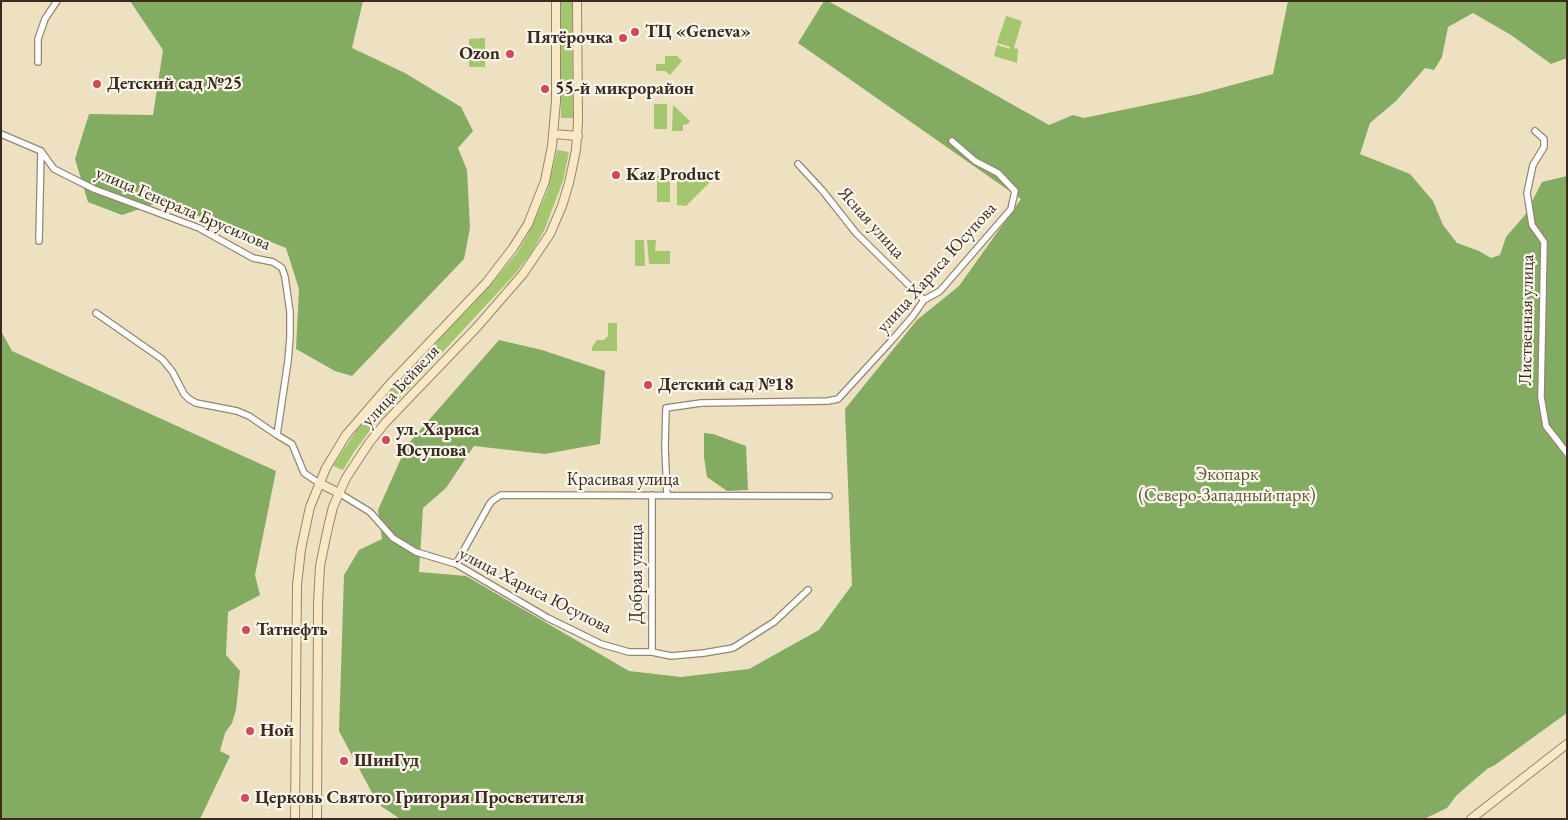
<!DOCTYPE html>
<meta charset="utf-8">
<style>
body{margin:0}
#map{position:relative;width:1568px;height:820px;overflow:hidden;background:#ede1c2;font-family:"EB Garamond",serif}
canvas{display:block}
.frame{position:absolute;inset:0;border:2px solid #3b2a1e;pointer-events:none}
</style>
<div id="map">
<canvas width="1568" height="820"></canvas>
<div class="frame"></div>
</div>
<script>
const context = document.querySelector('canvas').getContext('2d');
context.lineJoin = 'round';
function fill(path, color) { context.fillStyle = color; context.fill(path, 'evenodd'); }
const poly = rows => new Path2D(rows.map(r => 'M' + r).join(''));
function stroke(path, color, width, dash) { context.strokeStyle = color; context.lineWidth = width; context.lineCap = dash ? 'butt' : 'round'; context.setLineDash(dash || []); context.stroke(path); }
function label(font, color, halo, rows, align = 'center') {
  context.font = font + ' "EB Garamond",serif'; context.lineWidth = 4.5; context.setLineDash([]); context.textBaseline = 'middle'; context.strokeStyle = halo; context.fillStyle = color; for (const [text, x, y, turn = 0] of rows) {
    context.save(); context.translate(x, y); context.rotate((+turn || 0) * Math.PI / 180); context.textAlign = isNaN(turn) ? turn : align; if (halo) context.strokeText(text, 0, 0); context.fillText(text, 0, 0); context.restore();
  }
}
fill(poly([
 [561,1,572,1,573,118,561,118],
 [1006,16,1022,21,1014,48,1018,49,1017,63,994,56,997,45,1010,49,1010,47,997,43],
 [485,38,485,67,469,67,469,39],
 [665,56,677,56,682,61,670,75,665,71,656,71,656,64,665,64],
 [654,104,667,104,667,129,654,129],
 [673,105,690,121,688,124,683,125,683,131,672,131],
 [557,150,569,152,563,181,544,231,531,253,516,273,371,429,354,452,343,470,333,466,356,431,384,397,488,288,517,253,529,233,547,192],
 [657,176,670,176,670,202,657,202],
 [677,177,707,178,707,179,712,180,686,206,677,205],
 [635,240,644,240,645,266,635,266],
 [647,240,656,240,655,251,670,251,670,264,649,264],
 [608,323,617,323,617,351,592,351,592,347,597,340,604,340,608,336]
]), '#a4c66f');
fill(poly([
 [130,1,363,1,352,48,405,73,461,107,473,131,458,148,467,170,470,228,464,259,352,376,335,371,296,349,299,289,286,248,234,227,157,203,122,215,88,202,75,159,89,114,153,115,163,50],
 [824,1,828,1,1049,125,1073,115,1084,118,1199,94,1273,74,1288,1,1567,1,1567,58,1551,64,1511,35,1473,13,1448,27,1442,57,1434,70,1425,68,1396,101,1370,123,1360,154,1410,174,1433,201,1443,225,1457,243,1479,251,1491,258,1500,255,1506,237,1525,215,1542,182,1567,176,1567,713,1495,765,1487,769,1456,796,1447,808,1424,819,400,819,378,804,339,731,344,575,359,550,382,539,378,510,407,445,499,340,542,350,605,371,600,444,545,454,474,446,446,488,423,508,419,572,466,576,629,671,681,677,749,669,819,630,852,585,845,409,917,320,959,286,1021,199,798,43],
 [1,331,12,351,276,471,255,575,260,595,228,612,226,655,240,671,236,710,232,723,225,733,220,751,230,756,200,819,1,819],
 [704,433,713,434,746,446,748,490,727,491,707,477,704,457]
]), '#83ab62');
const street = poly([
 [38,62,38,39,45,19,57,1],
 [1535,131,1544,139,1544,147,1533,165,1527,193,1532,225,1544,242,1541,397,1546,426,1567,453],
 [1,134,41,151,54,169,94,189,199,228,253,258,273,262,282,268,285,277,290,312,290,337,288,361,277,435,292,444,304,473,319,483],
 [798,164,822,190,856,233,924,300],
 [39,241,41,151],
 [96,313,162,359,172,371,184,394,189,399,196,403,237,411,249,416,277,435],
 [339,493,370,512,393,538,416,552,456,564,548,618,601,644,629,652,652,652,671,656,704,653,733,648,774,622,808,590],
 [652,495,652,652],
 [667,495,665,447,666,408,701,403,828,401,838,399,892,340,912,317,924,300,940,291,1011,209,1015,191,998,173,975,161,952,141],
 [456,564,489,505,492,501,501,495,829,496]
]);
const secondary = poly([
 [554,134,578,136],
 [319,483,339,493],
 [295,819,297,585,301,549,310,507,326,468,346,435,390,384,486,283,513,248,528,224,545,181,552,146,556,101,556,1],
 [317,819,318,603,320,566,327,532,333,507,346,478,369,443,385,423,477,327,523,274,550,234,562,206,569,183,576,150,578,122,577,1],
 [1471,819,1567,744]
]);
stroke(street, '#948670', 8);
stroke(secondary, '#948670', 10);
stroke(street, '#fff', 5.5);
stroke(secondary, '#fae7c3', 8);
for (const [x, y, r, color] of [
 [635,32,5,"#d1495b"],
 [623,38,5,"#d1495b"],
 [510,54,5,"#d1495b"],
 [97,84,5,"#d1495b"],
 [545,89,5,"#d1495b"],
 [616,175,5,"#d1495b"],
 [648,385,5,"#d1495b"],
 [386,440,5,"#d1495b"],
 [246,630,5,"#d1495b"],
 [250,731,5,"#d1495b"],
 [344,761,5,"#d1495b"],
 [245,798,5,"#d1495b"]
]) { const dot = new Path2D(); dot.arc(x, y, r, 0, 2 * Math.PI); context.fillStyle = color; context.fill(dot); stroke(dot, '#fbf7ec', 2); }
label('bold 18px', '#3b2a1e', '#fbf7ec', [
 ["ТЦ «Geneva»",645,32],
 ["Пятёрочка",613,38,"right"],
 ["Ozon",500,54,"right"],
 ["Детский сад №25",107,84],
 ["55-й микрорайон",555,89],
 ["Kaz Product",626,175],
 ["Детский сaд №18",658,385],
 ["ул. Хариса",396,430],
 ["Юсупова",396,451],
 ["Татнефть",256,630],
 ["Ной",260,731],
 ["ШинГуд",354,761],
 ["Церковь Святого Григория Просветителя",255,798]
], 'left');
label('18px', '#3b2a1e', '#fbf7ec', [
 ["улица Генерала Брусилова",183,209,23],
 ["Ясная улица",871,223,48],
 ["улица Хариса Юсупова",937,268,-48],
 ["Лиственная улица",1527,320,-89],
 ["улица Бейвеля",401,386,-47],
 ["Красивая улица",623,480],
 ["Добрая улица",637,574,-90],
 ["улица Хариса Юсупова",535,591,27]
]);
label('18px', '#5a5936', '#fbf7ec', [
 ["Экопарк",1227,475],
 ["(Северо-Западный парк)",1227,496]
]);
</script>
